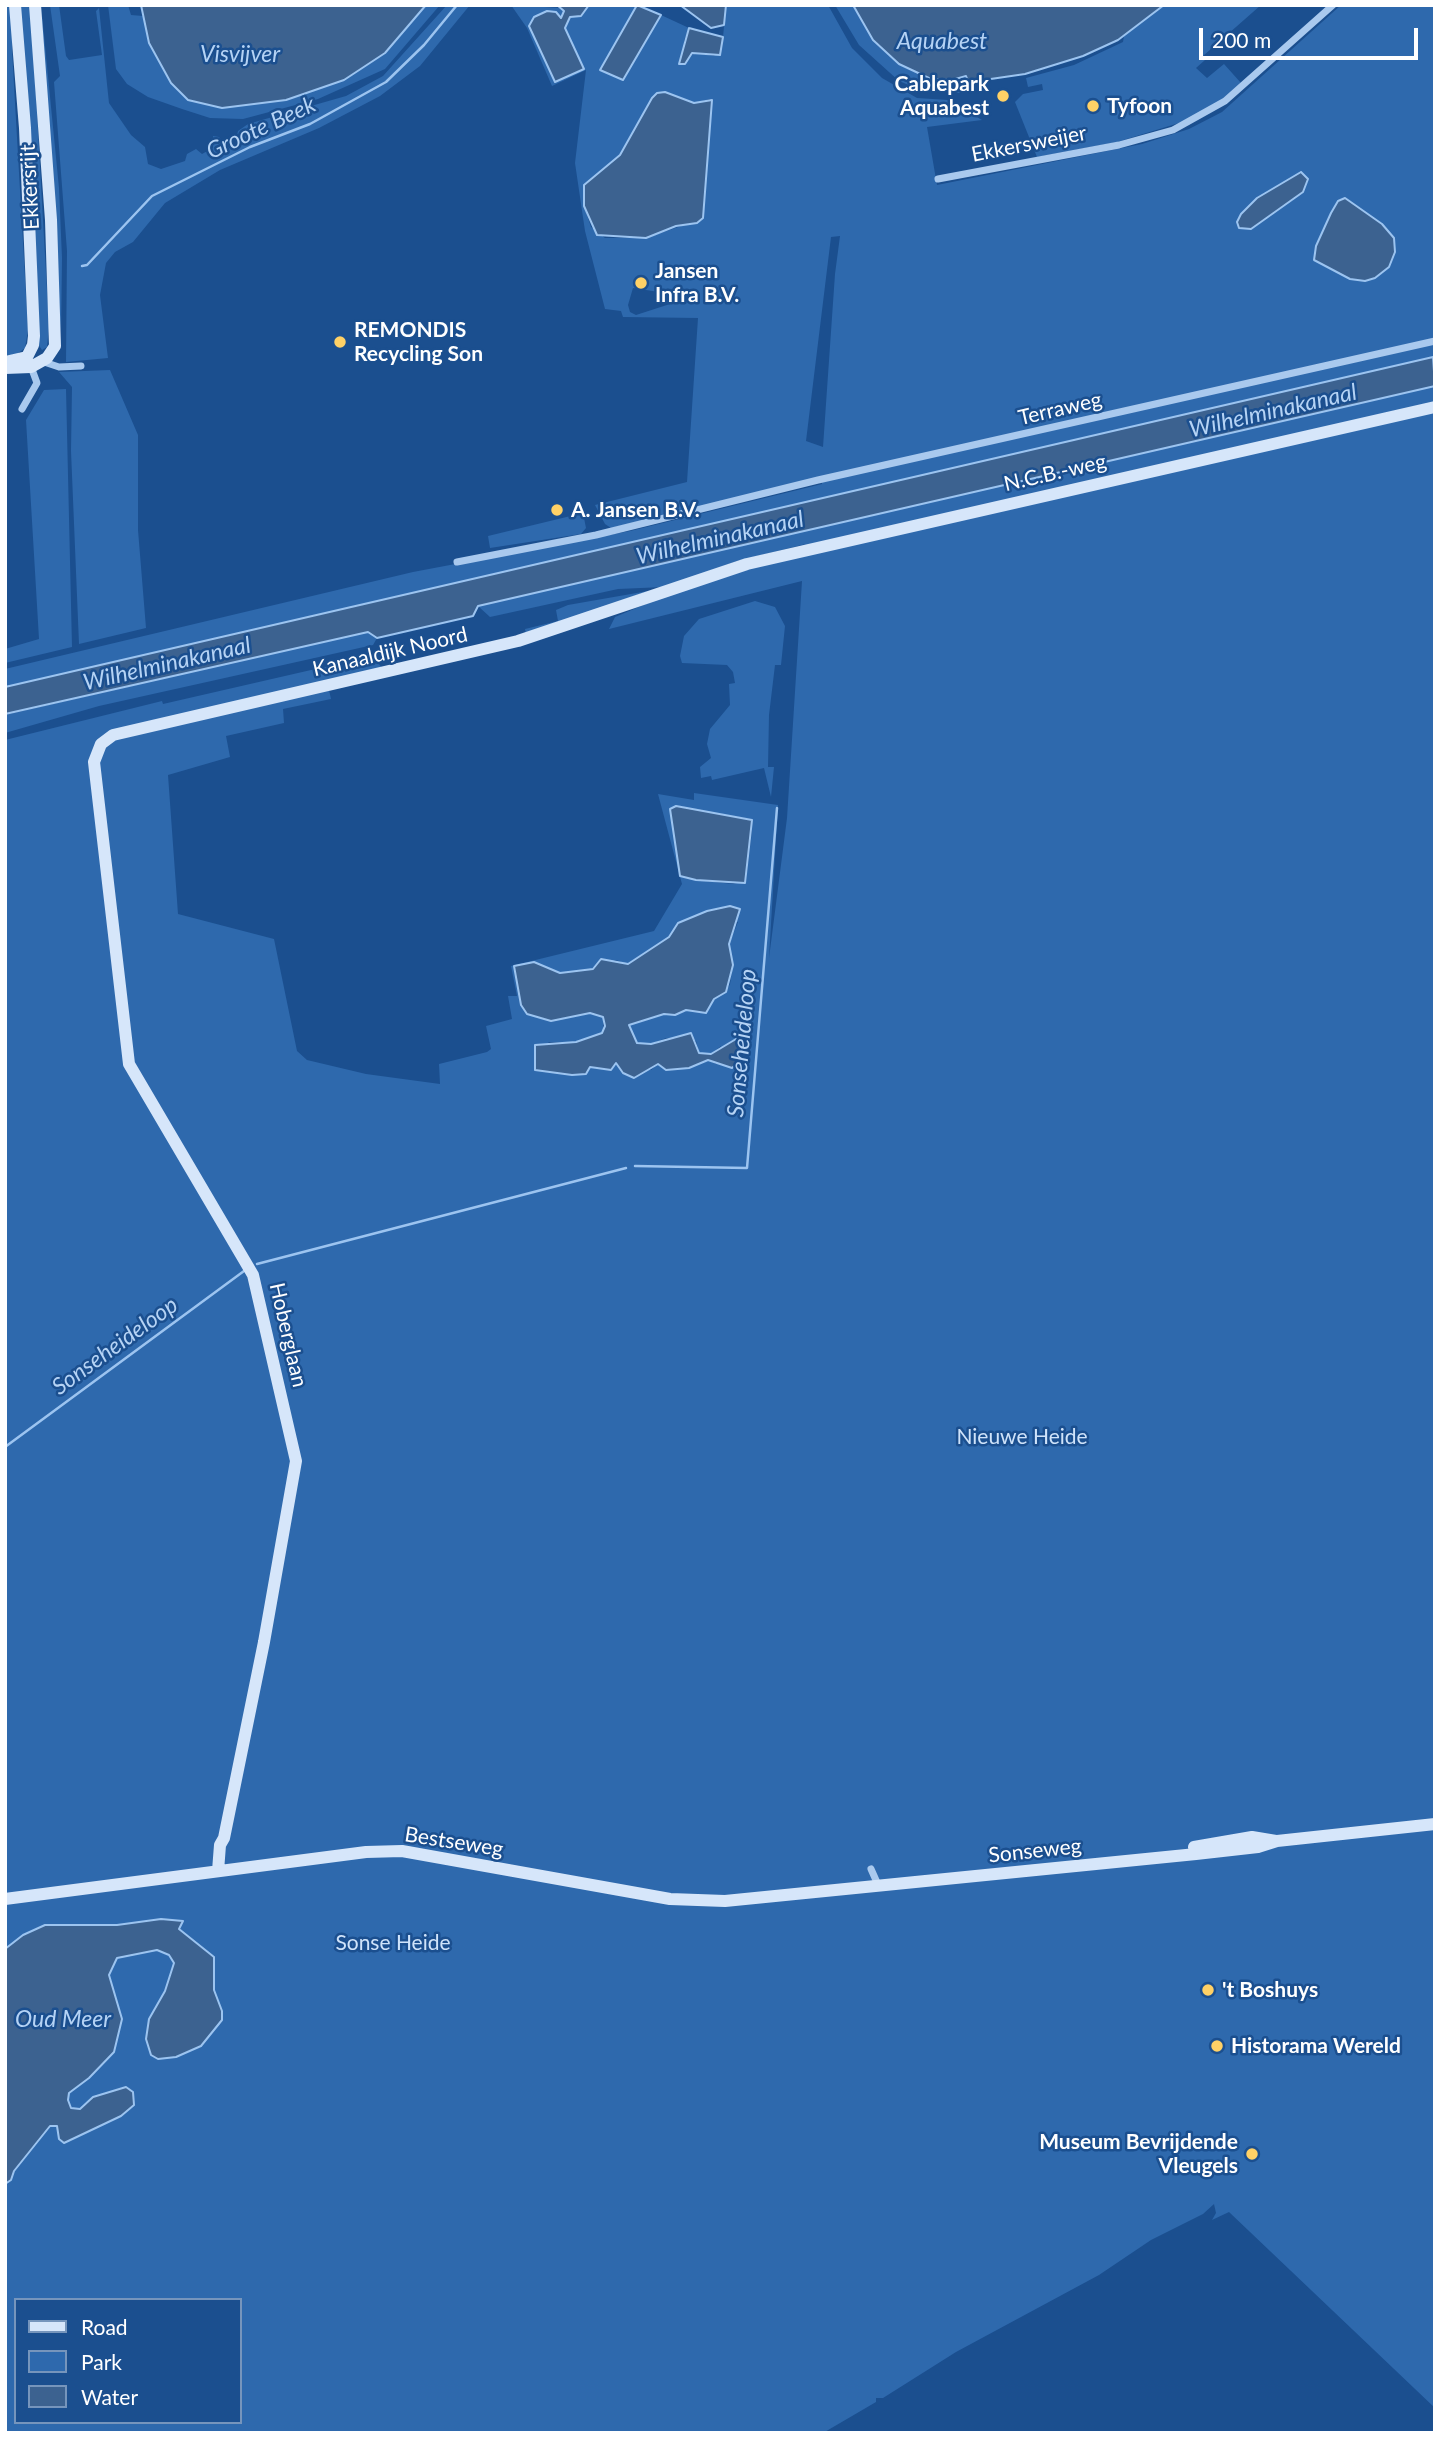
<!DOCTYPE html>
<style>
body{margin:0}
#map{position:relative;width:1440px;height:2438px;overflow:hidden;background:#1b4f8f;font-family:Lato,sans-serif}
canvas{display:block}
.frame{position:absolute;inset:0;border:7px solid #fff;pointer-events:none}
.legend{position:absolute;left:14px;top:2298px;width:228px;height:126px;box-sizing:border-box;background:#1b4f8f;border:2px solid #7695bc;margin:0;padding:9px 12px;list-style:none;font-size:21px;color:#fff}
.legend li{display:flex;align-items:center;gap:14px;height:35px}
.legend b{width:35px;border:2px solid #7695bc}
.scale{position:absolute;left:1199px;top:28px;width:219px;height:32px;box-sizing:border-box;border:4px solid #fff;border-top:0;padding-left:9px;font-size:21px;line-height:24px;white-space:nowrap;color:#fff;-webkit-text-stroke:5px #1b4f8f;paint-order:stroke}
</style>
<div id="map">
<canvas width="1440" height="2438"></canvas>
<div class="frame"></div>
<ul class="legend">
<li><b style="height:9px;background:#d6e6fa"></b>Road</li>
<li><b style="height:19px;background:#2e69ad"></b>Park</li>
<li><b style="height:19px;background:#3c6290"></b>Water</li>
</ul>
<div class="scale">200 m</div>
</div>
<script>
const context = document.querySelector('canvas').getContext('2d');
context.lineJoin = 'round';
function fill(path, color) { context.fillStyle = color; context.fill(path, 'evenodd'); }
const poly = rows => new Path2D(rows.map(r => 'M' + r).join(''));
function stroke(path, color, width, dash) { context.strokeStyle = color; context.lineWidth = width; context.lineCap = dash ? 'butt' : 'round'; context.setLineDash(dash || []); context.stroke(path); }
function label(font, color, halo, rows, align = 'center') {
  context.font = font + ' Lato,sans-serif'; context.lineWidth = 5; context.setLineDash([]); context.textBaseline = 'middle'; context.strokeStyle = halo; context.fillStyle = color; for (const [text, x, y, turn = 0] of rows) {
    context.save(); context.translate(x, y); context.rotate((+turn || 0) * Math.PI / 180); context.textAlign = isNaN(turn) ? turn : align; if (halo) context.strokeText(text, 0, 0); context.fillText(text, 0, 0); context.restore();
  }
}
fill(poly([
 [5,5,13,9,12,50,28,330,25,348,17,354,5,356],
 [18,5,31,5,49,327,47,347,42,350,38,344],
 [41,5,59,188,62,258,61,334],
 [50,5,59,5,66,56,69,60,102,55,96,11,99,8,109,103,131,135,145,147,148,164,161,169,185,161,187,154,196,149,202,154,213,148,213,136,219,137,228,147,235,144,238,131,248,124,346,96,383,76,447,5,470,5,420,66,380,96,319,128,220,170,165,203,133,242,115,252,106,263,100,295,108,358,66,362,67,251,54,82,60,76],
 [108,5,128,5,131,15,143,16,151,48,178,91,188,100,222,108,286,100,344,80,385,53,426,5,440,5,385,69,318,99,243,119,210,118,182,109,148,97,127,84,116,69],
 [511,5,561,8,565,13,561,19,556,12,583,69,565,28,566,22,571,17,581,16,589,5,637,5,600,70,623,80,661,15,689,28,684,41,689,56,697,53,714,56,722,48,726,5,828,5,852,48,882,78,917,98,948,100,982,120,927,127,937,185,1142,144,1189,129,1222,112,1341,5,1435,5,1435,2408,1229,2212,1212,2220,1216,2213,1214,2204,1203,2214,1151,2240,1099,2275,956,2352,883,2398,876,2398,876,2402,823,2433,5,2433,5,740,162,701,163,704,311,670,365,660,379,664,381,667,329,690,331,699,283,709,284,723,226,736,230,757,168,775,178,914,274,939,297,1051,307,1060,366,1074,440,1084,439,1064,487,1052,491,1049,486,1026,512,1019,508,996,517,996,511,966,654,931,682,884,658,794,694,800,694,793,778,805,769,958,787,818,802,581,609,629,615,617,679,590,806,544,737,561,664,587,618,589,490,617,478,606,688,558,818,501,5,687,5,669,413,572,630,531,822,484,822,478,611,528,605,524,595,505,687,482,698,318,623,317,621,311,605,309,585,231,575,163,586,70,552,86,527,28],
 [665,92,694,103,710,99,684,225,646,238,605,238,591,227,584,206,584,185,620,155,652,98],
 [840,236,835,274,823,447,806,441,831,237],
 [633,288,672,294,670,304,636,315,630,312,628,305],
 [676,806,750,819,752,831,746,881,733,884,696,880,670,809],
 [738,922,729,944,733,965,730,984,726,992,714,999,706,1013,686,1010,675,1015,664,1014,629,1024,636,1043,651,1044,666,1038,680,1038,696,1041,699,1053,711,1054,721,1046,716,1064,708,1060,689,1068,666,1070,658,1064,651,1070,615,1062,590,1067,585,1074,548,1042,576,1042,603,1033,603,1017,590,1013,551,1021,538,1015,519,985,515,967,535,964,560,973,594,969,616,960,627,964,669,937,678,923],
 [16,2300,240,2300,240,2422,16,2422],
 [835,5,853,5,873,40,952,80,966,75,972,80,971,90,960,93,921,90,899,81,859,45],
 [1164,5,1261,5,1203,56,1205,60,1196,68,1207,78,1224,64,1241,83,1216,106,1192,119,1117,142,1037,157,1015,102,1023,94,1043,90,1042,84,1028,87,1026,78,1074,65,1123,42,1124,36],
 [110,370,138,435,138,530,146,628,79,644,71,451,72,387,59,372],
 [66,389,72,647,5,663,5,649,39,639,26,420,44,390],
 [583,513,586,528,581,534,490,548,488,536],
 [648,591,526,635,525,629,558,621,556,610,568,605],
 [755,601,775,607,785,626,781,665,775,665,769,715,768,767,774,767,771,797,764,768,712,780,711,776,701,778,700,767,711,758,707,744,710,729,730,705,729,684,735,683,733,672,727,665,682,663,680,656,684,636,699,619],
 [368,631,377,638,373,645,99,706,5,733,5,715]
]), '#2e69ad');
const water = poly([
 [141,5,426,5,385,53,344,80,286,100,222,108,188,100,171,83,149,43,141,5],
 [557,5,589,5,581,16,570,17,565,28,584,69,555,82,529,26,534,17,547,11,556,12,561,18,564,11,557,5],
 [637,5,661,15,623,80,600,70,637,5],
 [680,5,726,5,724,25,711,28,680,5],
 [853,5,1164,5,1118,40,1083,56,1025,74,977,81,968,81,966,76,952,80,931,79,899,64,873,40,853,5],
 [689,28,723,37,720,55,692,53,685,64,679,64,689,28],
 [665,92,694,103,712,100,703,218,697,223,676,226,646,238,597,235,584,206,584,185,620,155,652,98,657,93,665,92],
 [1301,172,1308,179,1303,192,1251,229,1239,228,1237,222,1241,214,1257,198,1301,172],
 [1345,198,1382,224,1394,238,1395,252,1389,267,1375,278,1365,281,1350,279,1314,260,1316,246,1331,213,1338,201,1345,198],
 [1433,357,1435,386,478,606,473,616,377,638,368,632,5,714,5,687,1433,357],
 [676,806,752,820,745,883,696,880,680,876,670,809,676,806],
 [730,906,740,909,729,944,733,965,726,992,714,999,706,1013,686,1010,675,1015,664,1014,629,1025,637,1043,651,1044,691,1033,699,1053,711,1054,736,1039,740,1047,740,1061,732,1068,708,1060,689,1068,666,1070,658,1064,634,1078,623,1073,616,1063,611,1070,590,1067,586,1074,572,1075,535,1070,535,1045,576,1042,602,1033,605,1026,603,1017,590,1013,551,1021,527,1014,521,1005,514,966,534,962,560,973,593,969,601,959,628,964,669,937,678,923,707,911,730,906],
 [161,1919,183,1921,179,1929,214,1957,214,1990,222,2011,222,2020,201,2046,176,2057,158,2059,151,2055,146,2039,149,2019,165,1991,174,1963,169,1955,157,1950,117,1958,109,1975,122,2019,114,2052,89,2078,69,2093,68,2100,71,2108,80,2109,93,2097,126,2087,133,2092,134,2105,121,2116,64,2143,59,2139,57,2126,50,2126,14,2171,11,2180,5,2184,5,1949,23,1935,45,1925,117,1925,161,1919]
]);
fill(water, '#3c6290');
stroke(water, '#9cc4f0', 2);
stroke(poly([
 [82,266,87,265,152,196,250,147,310,124,386,82,424,45,457,5],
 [635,1166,747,1168,777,808],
 [257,1264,626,1168],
 [5,1447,244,1271]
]), '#9cc4f0', 2.5);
stroke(poly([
 [938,179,1119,145,1173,130,1225,101,1333,5],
 [41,361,59,367,81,366],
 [22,409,37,383,30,364],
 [457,562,596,535,818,480,1435,341],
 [871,1869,879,1887]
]), '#a9c9ee', 7);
stroke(poly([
 [5,362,27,357,33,345,34,336,25,128,15,5],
 [5,368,31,367,47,358,55,346,51,220,35,5],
 [1194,1847,1252,1837,1276,1841],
 [218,1871,220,1845,224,1838,264,1642,296,1461,253,1275,129,1064,94,762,101,744,113,735,518,641,747,564,1435,407],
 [5,1899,366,1852,402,1851,670,1899,725,1901,1196,1854,1258,1847,1277,1841,1435,1824]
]), '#d6e6fa', 12);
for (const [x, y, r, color] of [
 [1003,96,7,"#ffd166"],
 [1093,106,7,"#ffd166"],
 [641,283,7,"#ffd166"],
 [340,342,7,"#ffd166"],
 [557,510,7,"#ffd166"],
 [1208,1990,7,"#ffd166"],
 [1217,2046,7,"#ffd166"],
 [1252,2154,7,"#ffd166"]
]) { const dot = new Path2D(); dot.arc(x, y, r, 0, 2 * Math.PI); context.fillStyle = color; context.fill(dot); stroke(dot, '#1b4f8f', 2.5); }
label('bold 21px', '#fff', '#1b4f8f', [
 ["Cablepark",989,84,"right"],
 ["Aquabest",989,108,"right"],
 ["Tyfoon",1107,106],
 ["Jansen",655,271],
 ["Infra B.V.",655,295],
 ["REMONDIS",354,330],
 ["Recycling Son",354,354],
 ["A. Jansen B.V.",571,510],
 ["'t Boshuys",1222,1990],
 ["Historama Wereld",1231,2046],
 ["Museum Bevrijdende",1238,2142,"right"],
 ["Vleugels",1238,2166,"right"]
], 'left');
label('21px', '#fff', '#1b4f8f', [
 ["Ekkersweijer",1029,144,-11],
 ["Ekkersrijt",30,187,-93],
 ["Terraweg",1060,409,-13],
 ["N.C.B.-weg",1055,473,-13],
 ["Kanaaldijk Noord",390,652,-13],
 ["Hoberglaan",288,1335,77],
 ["Bestseweg",454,1842,9],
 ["Sonseweg",1035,1851,-6]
]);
label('21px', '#cfe3fa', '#1b4f8f', [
 ["Nieuwe Heide",1022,1437],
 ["Sonse Heide",393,1943]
]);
label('italic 23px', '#b5d3f5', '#1b4f8f', [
 ["Aquabest",942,42],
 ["Visvijver",240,55],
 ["Groote Beek",261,128,-25],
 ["Wilhelminakanaal",1273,411,-13],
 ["Wilhelminakanaal",720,538,-13],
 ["Wilhelminakanaal",167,664,-13],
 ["Sonseheideloop",742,1043,-85],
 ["Sonseheideloop",115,1346,-36],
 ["Oud Meer",63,2020]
]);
</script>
